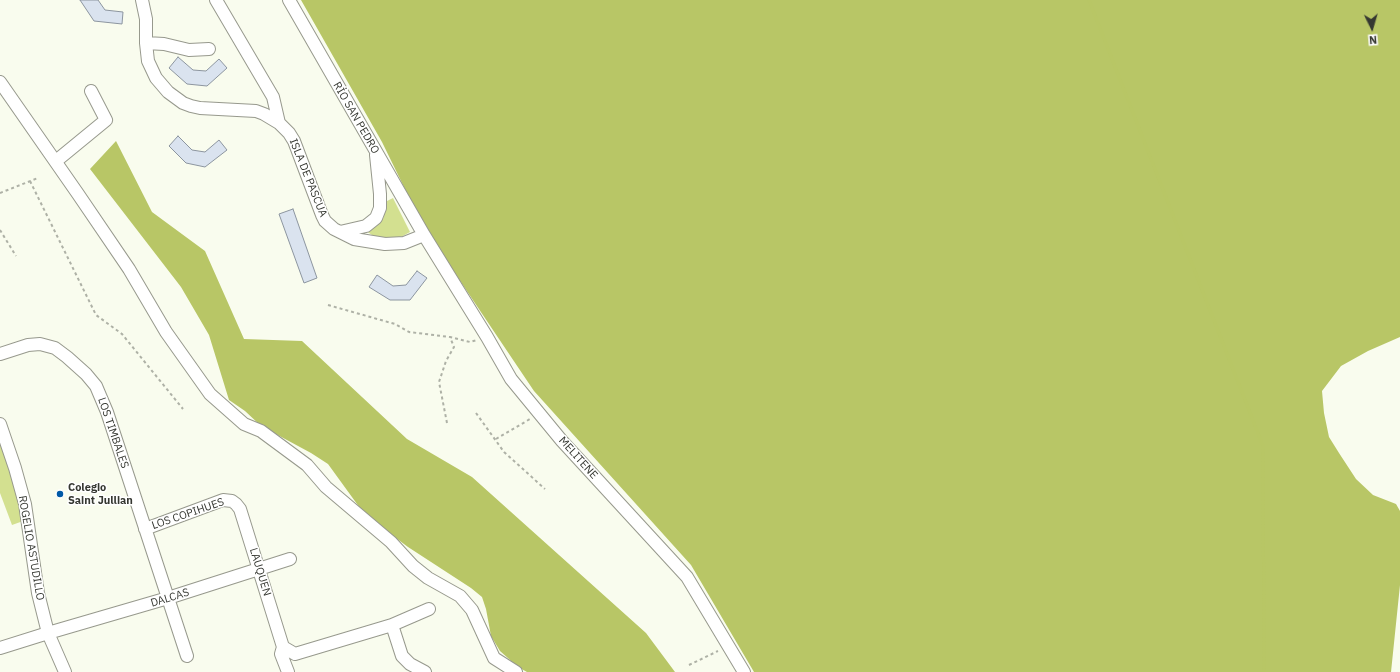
<!DOCTYPE html>
<meta charset="utf-8">
<style>
body{margin:0}
#map{position:relative;width:1400px;height:672px;overflow:hidden;background:#f9fcee;font-family:"IBM Plex Sans",sans-serif}
canvas{display:block}
.north{position:absolute;left:1352px;top:8px;width:40px;height:40px;-webkit-text-stroke:3px #fff;paint-order:stroke;rotate:175deg;font-size:11px;font-weight:700;line-height:16px;text-align:center;color:#353731}
.north::after{content:'';display:block;margin:auto;width:14px;height:18px;background:#353731;clip-path:polygon(50% 0,100% 100%,50% 72%,0 100%)}
</style>
<div id="map">
<canvas width="1400" height="672"></canvas>
<div class="north">N</div>
</div>
<script>
const context = document.querySelector('canvas').getContext('2d');
context.lineJoin = 'round';
function fill(path, color) { context.fillStyle = color; context.fill(path, 'evenodd'); }
const poly = rows => new Path2D(rows.map(r => 'M' + r).join(''));
function stroke(path, color, width, dash) { context.strokeStyle = color; context.lineWidth = width; context.lineCap = dash ? 'butt' : 'round'; context.setLineDash(dash || []); context.stroke(path); }
function label(font, color, halo, rows, align = 'center') {
  context.font = font + ' "IBM Plex Sans",sans-serif'; context.lineWidth = 3; context.setLineDash([]); context.textBaseline = 'middle'; context.strokeStyle = halo; context.fillStyle = color; for (const [text, x, y, turn = 0] of rows) {
    context.save(); context.translate(x, y); context.rotate((+turn || 0) * Math.PI / 180); context.textAlign = isNaN(turn) ? turn : align; if (halo) context.strokeText(text, 0, 0); context.fillText(text, 0, 0); context.restore();
  }
}
fill(poly([
 [393,198,410,232,401,237,378,239,366,231,383,219,387,201],
 [2,444,26,520,12,525,0,493,0,445]
]), '#d3e090');
fill(poly([
 [301,0,1400,0,1400,337,1368,351,1341,366,1322,391,1324,413,1329,437,1339,453,1356,479,1373,495,1396,504,1400,511,1400,585,1391,672,754,672,691,565,534,391,499,339,422,224,382,142],
 [116,141,152,212,205,251,244,339,302,341,407,439,472,477,646,633,675,672,527,672,518,667,500,651,491,636,486,609,482,597,471,588,408,547,365,515,328,464,311,453,261,426,245,411,229,400,209,335,181,287,90,169]
]), '#b8c666');
stroke(poly([
 [1089,0,1263,446,1264,672]
]), '#b8c665', 3);
const building = poly([
 [80,0,98,0,105,10,123,12,122,24,94,21,80,0],
 [178,57,193,70,206,71,219,59,227,68,207,86,187,84,169,68,178,57],
 [178,136,192,150,205,152,219,140,227,150,205,167,186,163,169,146,178,136],
 [293,209,317,278,304,283,279,214,293,209],
 [417,271,427,278,410,300,390,300,369,287,377,275,393,286,406,285,417,271]
]);
fill(building, '#dae3ef');
stroke(building, '#8c959f', 1);
const minor = poly([
 [142,0,146,19,146,43,148,61,156,78,168,92,183,103,191,106,200,108,256,111,264,114,279,123,289,133,294,141,322,215,325,221,334,229,354,239,385,244,404,243,424,235],
 [216,0,273,97,279,123],
 [289,0,424,235,487,337,511,379,562,441,687,577,744,672],
 [146,43,164,44,189,50,209,49],
 [0,82,78,194,129,269,166,332,210,394,244,424,261,431,307,465,326,487,391,542,413,566,428,578,460,596,472,610,494,658,516,672],
 [56,161,106,120,91,91],
 [340,232,366,226,376,218,380,208,380,194,376,155],
 [0,354,28,345,40,344,55,348,67,357,86,374,96,386,107,412,187,656],
 [0,424,15,468,25,504,38,593,48,633,65,672],
 [145,529,223,500,232,501,236,504,240,509,283,647],
 [392,625,402,656,410,664,425,672],
 [283,647,295,654,392,625,429,609],
 [283,647,281,654,288,672],
 [0,648,48,633,168,598,290,559]
]);
stroke(minor, '#97998d', 14);
stroke(poly([
 [30,181,96,315,122,334,183,409],
 [0,193,38,178],
 [0,230,16,256],
 [328,305,395,324,409,332,450,337],
 [476,413,504,452,545,489],
 [447,423,439,382,446,361,454,347,450,337,470,342,477,340],
 [496,439,530,419],
 [689,665,718,651]
]), '#aeb1a6', 2, [3, 3]);
stroke(minor, '#fff', 12);
for (const [x, y, r, color] of [
 [60,494,4,"#0059a6"]
]) { const dot = new Path2D(); dot.arc(x, y, r, 0, 2 * Math.PI); context.fillStyle = color; context.fill(dot); stroke(dot, '#fff', 1.5); }
label('11px', '#353731', '#fff', [
 ["RÍO SAN PEDRO",356,118,60],
 ["ISLA DE PASCUA",308,178,68],
 ["LOS TIMBALES",113,433,71],
 ["MELITENE",578,458,48],
 ["LOS COPIHUES",188,514,-19],
 ["ROGELIO ASTUDILLO",31,548,80],
 ["LAUQUEN",260,572,73],
 ["DALCAS",170,598,-17]
]);
label('bold 11px', '#353731', '#fff', [
 ["Colegio",68,488],
 ["Saint Jullian",68,501]
], 'left');
</script>
